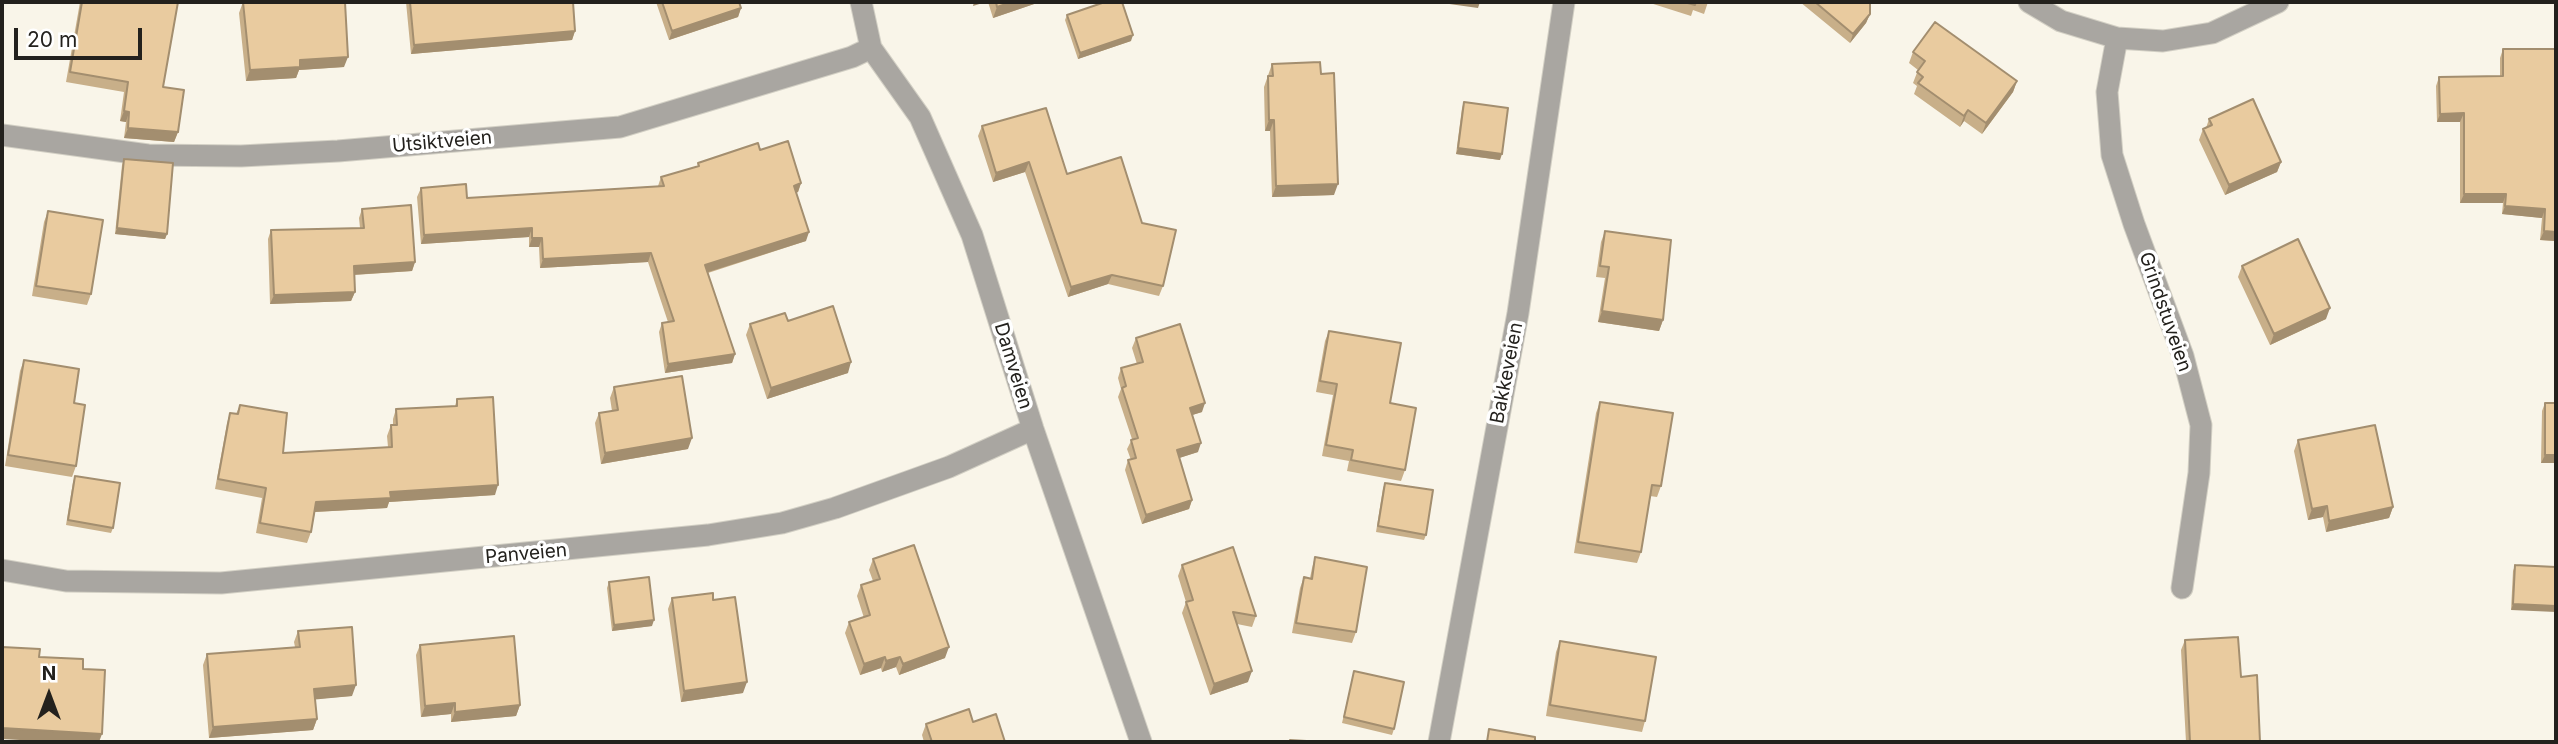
<!DOCTYPE html>
<style>
body{margin:0}
#map{position:relative;width:2558px;height:744px;overflow:hidden;background:#f9f5e9;font-family:Inter,sans-serif}
canvas{display:block}
.frame{position:absolute;inset:0;border:4px solid #23211d;pointer-events:none}
.north{position:absolute;left:14px;top:660px;width:70px;height:70px;-webkit-text-stroke:5px #fff;paint-order:stroke;rotate:0deg;font-size:19px;font-weight:700;line-height:28px;text-align:center;color:#23211d}
.north::after{content:'';display:block;margin:auto;width:24px;height:32px;background:#23211d;clip-path:polygon(50% 0,100% 100%,50% 72%,0 100%)}
.scale{position:absolute;left:14px;top:28px;width:128px;height:32px;box-sizing:border-box;border:4px solid #23211d;border-top:0;padding-left:9px;font-size:21px;line-height:24px;white-space:nowrap;color:#23211d;-webkit-text-stroke:5px #fff;paint-order:stroke}
</style>
<div id="map">
<canvas width="2558" height="744"></canvas>
<div class="frame"></div>
<div class="north">N</div>
<div class="scale">20 m</div>
</div>
<script>
const context = document.querySelector('canvas').getContext('2d');
context.lineJoin = 'round';
const poly = rows => new Path2D(rows.map(r => 'M' + r).join(''));
function stroke(path, color, width, dash) { context.strokeStyle = color; context.lineWidth = width; context.lineCap = dash ? 'butt' : 'round'; context.setLineDash(dash || []); context.stroke(path); }
function fill(path, color) { context.fillStyle = color; context.fill(path, 'evenodd'); }
function label(font, color, halo, rows, align = 'center') {
  context.font = font + ' Inter,sans-serif'; context.lineWidth = 7; context.setLineDash([]); context.textBaseline = 'middle'; context.strokeStyle = halo; context.fillStyle = color; for (const [text, x, y, turn = 0] of rows) {
    context.save(); context.translate(x, y); context.rotate((+turn || 0) * Math.PI / 180); context.textAlign = isNaN(turn) ? turn : align; if (halo) context.strokeText(text, 0, 0); context.fillText(text, 0, 0); context.restore();
  }
}
const minor = poly([
 [861,2,871,48,920,117,972,235,1033,429,1141,742],
 [2029,2,2061,21,2117,38,2163,41,2212,33,2278,2],
 [2117,38,2107,92,2112,155,2134,224,2183,356,2201,425,2199,473,2182,588],
 [2,135,148,155,241,156,338,151,620,127,852,57,871,48],
 [2,570,66,581,221,583,708,535,782,523,835,508,949,467,1033,429],
 [1439,742,1518,313,1564,2]
]);
stroke(minor, '#d2cfc4', 23);
stroke(minor, '#a9a6a1', 21);
fill(poly([
 [80,2,178,2,163,87,178,132,174,142,124,138,126,122,120,121,124,92,66,82],
 [243,2,344,67,299,70,296,78,246,81,239,13],
 [406,2,573,2,575,31,572,40,411,54],
 [656,2,739,2,741,8,738,17,669,40],
 [988,2,1040,2,993,18],
 [1647,2,1708,2,1704,14,1693,10,1691,16],
 [1800,2,1870,2,1870,14,1866,23,1850,43],
 [1067,15,1131,41,1078,59,1065,20],
 [2503,49,2556,241,2540,240,2542,218,2502,214,2503,203,2460,203,2460,122,2437,122,2436,86,2439,77,2500,76,2500,58],
 [1913,52,2017,81,2013,92,1982,134,1964,121,1960,127,1914,94,1917,86,1913,83,1918,70,1909,63],
 [1272,64,1334,195,1272,197,1270,131,1265,131,1264,87],
 [1464,102,1500,160,1456,154,1462,108],
 [2209,119,2281,162,2277,172,2225,195,2199,140,2203,129,2206,128],
 [982,126,1067,174,1163,286,1159,296,1108,284,1068,297,1025,172,993,182,978,136],
 [760,150,801,183,798,192,796,193,806,241,708,273,735,354,732,363,665,373,659,332,662,323,668,322,648,262,540,268,539,247,529,247,529,237,421,244,417,197,421,188,467,198,658,186,661,177,697,167,698,163],
 [124,159,167,234,165,239,115,234,122,165],
 [362,209,415,262,412,271,354,275,355,292,351,301,270,304,268,239,271,230,360,228,359,218],
 [48,211,91,294,87,305,32,296,44,222],
 [1605,231,1663,320,1659,331,1598,322,1605,278,1596,277,1601,242],
 [2242,266,2326,319,2270,345,2238,277],
 [788,321,848,373,767,399,746,335,750,324],
 [1329,331,1390,403,1405,470,1401,481,1347,471,1349,461,1322,456,1333,395,1316,392,1325,341],
 [1136,338,1202,412,1192,415,1198,452,1179,458,1192,500,1189,509,1142,524,1125,470,1128,460,1131,460,1127,449,1132,439,1118,397,1121,389,1118,378,1121,368,1137,364,1132,348],
 [24,360,74,403,76,466,72,477,5,466,20,371],
 [614,387,688,449,601,464,595,423,599,413,612,411,610,398],
 [457,399,495,495,389,502,387,508,315,512,311,532,307,543,256,533,262,498,215,489,227,423,230,413,236,414,240,405,283,453,388,447,387,436,391,425,393,425,393,419,396,409,455,406],
 [1600,402,1661,486,1657,497,1650,496,1641,552,1637,563,1574,553,1596,413],
 [2545,403,2556,463,2541,463,2542,411],
 [2298,440,2393,507,2389,518,2326,532,2323,517,2308,520,2294,451],
 [75,476,113,528,111,533,66,525,73,482],
 [1385,483,1426,535,1424,540,1376,532,1383,488],
 [1315,557,1356,632,1352,643,1292,633,1300,588,1304,577,1310,578,1312,568],
 [873,559,945,658,899,675,896,667,882,672,881,668,860,675,845,633,849,622,864,618,857,596,861,585,873,581,869,570],
 [1182,565,1256,616,1252,627,1237,624,1248,682,1210,695,1182,613,1186,602,1178,576],
 [2515,565,2556,567,2511,610,2513,571],
 [609,582,652,626,612,631,607,588],
 [672,598,713,600,743,693,681,702,668,609],
 [298,631,352,696,315,699,317,719,313,730,209,738,203,665,207,654,295,647,294,642],
 [2185,640,2241,677,2260,742,2186,742,2181,650],
 [1560,641,1645,721,1642,732,1546,716,1556,652],
 [420,645,520,705,516,716,451,722,451,714,421,717,416,655],
 [1354,671,1394,729,1392,735,1342,723],
 [973,722,1005,742,924,742,922,735,926,724]
]), '#c8af89');
fill(poly([
 [974,2,986,2,973,6],
 [1012,2,1040,2,993,18,997,7],
 [1435,2,1480,2,1478,8],
 [741,8,738,17,669,40,672,31],
 [1870,14,1866,23,1850,43,1853,34],
 [575,31,572,40,411,54,414,45],
 [1133,35,1131,41,1078,59,1080,53],
 [348,57,344,67,299,70,296,78,246,81,250,70,300,60],
 [2017,81,2013,92,1982,134,1986,123],
 [1968,110,1964,121,1960,127,1964,116],
 [124,111,129,112,126,122,120,121],
 [2464,113,2460,122,2437,122,2440,114],
 [1269,120,1274,120,1270,131,1265,131],
 [128,128,178,132,174,142,124,138],
 [1458,148,1502,154,1500,160,1456,154],
 [1029,162,1025,172,993,182,996,173],
 [2281,162,2277,172,2225,195,2229,185],
 [801,183,798,192,791,194,794,186],
 [1338,184,1334,195,1272,197,1276,186],
 [2464,194,2506,194,2503,203,2460,203],
 [2505,206,2545,209,2542,218,2502,214],
 [117,228,167,234,165,239,115,234],
 [532,228,529,237,421,244,424,235],
 [2544,231,2556,232,2556,241,2540,240],
 [809,232,806,241,702,274,705,265],
 [532,238,542,238,539,247,529,247],
 [651,253,648,262,540,268,543,259],
 [415,262,412,271,350,275,354,266],
 [1112,275,1108,284,1068,297,1071,287],
 [355,292,351,301,270,304,274,295],
 [2330,308,2326,319,2270,345,2274,334],
 [1602,311,1663,320,1659,331,1598,322],
 [735,354,732,363,665,373,668,364],
 [851,362,848,373,767,399,771,388],
 [1205,403,1202,412,1186,417,1190,408],
 [692,438,688,449,601,464,605,453],
 [1201,443,1198,452,1173,460,1177,450],
 [2545,455,2556,455,2556,463,2541,463],
 [498,485,495,495,389,502,387,508,313,512,316,502,390,492],
 [1192,500,1189,509,1142,524,1146,515],
 [2327,506,2323,517,2308,520,2312,509],
 [2393,507,2389,518,2326,532,2329,521],
 [2513,604,2556,606,2556,612,2511,610],
 [654,620,652,626,612,631,614,625],
 [949,647,945,658,899,675,903,664],
 [885,657,881,668,860,675,864,664],
 [900,657,896,667,882,672,886,661],
 [1252,671,1248,682,1210,695,1214,684],
 [747,682,743,693,681,702,684,691],
 [356,685,352,696,310,700,314,689],
 [455,703,451,714,421,717,425,706],
 [520,705,516,716,451,722,455,712],
 [317,719,313,730,209,738,213,727],
 [2,728,102,734,99,742,55,742,2,739]
]), '#a38e6f');
const building = poly([
 [82,2,178,2,163,87,184,90,178,132,128,128,129,112,124,111,128,82,70,72,82,2],
 [243,2,345,2,348,57,300,60,300,67,250,70,243,2],
 [410,2,573,2,575,31,414,45,410,2],
 [662,2,739,2,741,8,672,31,662,2],
 [996,2,1012,2,997,7,996,2],
 [1105,2,1122,2,1133,35,1080,53,1067,15,1105,2],
 [1684,2,1696,2,1695,5,1684,2],
 [1815,2,1870,2,1870,14,1853,34,1815,2],
 [1935,22,2017,81,1986,123,1968,110,1964,116,1918,83,1923,77,1917,72,1925,61,1913,52,1935,22],
 [2503,49,2556,49,2556,232,2544,231,2545,209,2505,206,2506,194,2464,194,2464,113,2440,114,2439,77,2503,76,2503,49],
 [1320,62,1321,74,1334,73,1338,184,1276,186,1274,120,1269,120,1268,76,1273,76,1272,64,1320,62],
 [2253,99,2281,162,2229,185,2203,129,2212,125,2209,119,2253,99],
 [1464,102,1508,108,1502,154,1458,148,1464,102],
 [1046,108,1067,174,1121,157,1142,223,1176,230,1163,286,1112,275,1071,287,1029,162,996,173,982,126,1046,108],
 [788,141,801,183,794,186,809,232,705,265,735,354,668,364,662,323,674,321,651,253,543,259,542,238,532,238,532,228,424,235,421,188,466,184,467,198,664,186,661,177,699,166,698,163,758,143,760,150,788,141],
 [124,159,173,163,167,234,117,228,124,159],
 [411,205,415,262,354,266,355,292,274,295,271,230,364,228,362,209,411,205],
 [48,211,103,220,91,294,36,286,48,211],
 [1605,231,1671,240,1663,320,1602,311,1609,267,1600,266,1605,231],
 [2298,239,2330,308,2274,334,2242,266,2298,239],
 [833,306,851,362,771,388,750,324,785,313,788,321,833,306],
 [1180,324,1205,403,1190,408,1201,443,1177,450,1192,500,1146,515,1128,460,1136,458,1131,440,1138,438,1122,388,1126,386,1121,368,1143,362,1136,338,1180,324],
 [1329,331,1401,343,1390,403,1416,408,1405,470,1351,460,1353,450,1326,445,1337,384,1320,381,1329,331],
 [24,360,79,369,74,403,85,405,76,466,8,455,24,360],
 [682,376,692,438,605,453,599,413,618,410,614,387,682,376],
 [493,397,498,485,390,492,391,498,316,502,311,532,260,523,266,488,218,479,230,413,238,414,240,405,287,413,283,453,392,447,391,425,397,425,396,409,457,406,457,399,493,397],
 [1600,402,1673,413,1661,486,1652,485,1641,552,1578,542,1600,402],
 [2545,403,2556,403,2556,455,2545,455,2545,403],
 [2375,425,2393,507,2329,521,2327,506,2312,509,2298,440,2375,425],
 [75,476,120,483,113,528,68,520,75,476],
 [1385,483,1433,490,1426,535,1378,526,1385,483],
 [914,545,949,647,903,664,900,657,886,661,885,657,864,664,849,622,870,615,861,585,880,579,873,559,914,545],
 [1233,547,1256,616,1233,612,1252,671,1214,684,1186,602,1193,600,1182,565,1233,547],
 [1315,557,1367,567,1356,632,1296,623,1304,577,1312,579,1315,557],
 [2515,565,2556,567,2556,606,2513,604,2515,565],
 [649,577,654,620,614,625,609,582,649,577],
 [713,593,713,600,735,597,747,682,684,691,672,598,713,593],
 [352,627,356,685,314,689,317,719,213,727,207,654,300,647,298,631,352,627],
 [514,636,520,705,455,712,455,703,425,706,420,645,514,636],
 [2238,637,2241,677,2257,675,2260,742,2190,742,2185,640,2238,637],
 [1560,641,1656,657,1645,721,1550,705,1560,641],
 [2,647,40,649,39,657,83,659,83,669,105,670,102,734,2,728,2,647],
 [1354,671,1404,682,1394,729,1344,717,1354,671],
 [969,709,973,722,996,714,1005,742,932,742,926,724,969,709],
 [1489,729,1535,737,1535,742,1487,742,1489,729],
 [1290,740,1323,742,1290,742,1290,740]
]);
fill(building, '#e9cb9f');
stroke(building, '#a38e6f', 2);
label('19px', '#23211d', '#fff', [
 ["Utsiktveien",442,142,-5],
 ["Grindstuveien",2165,312,71],
 ["Damveien",1013,366,73],
 ["Bakkeveien",1507,373,-79],
 ["Panveien",526,554,-5]
]);
</script>
